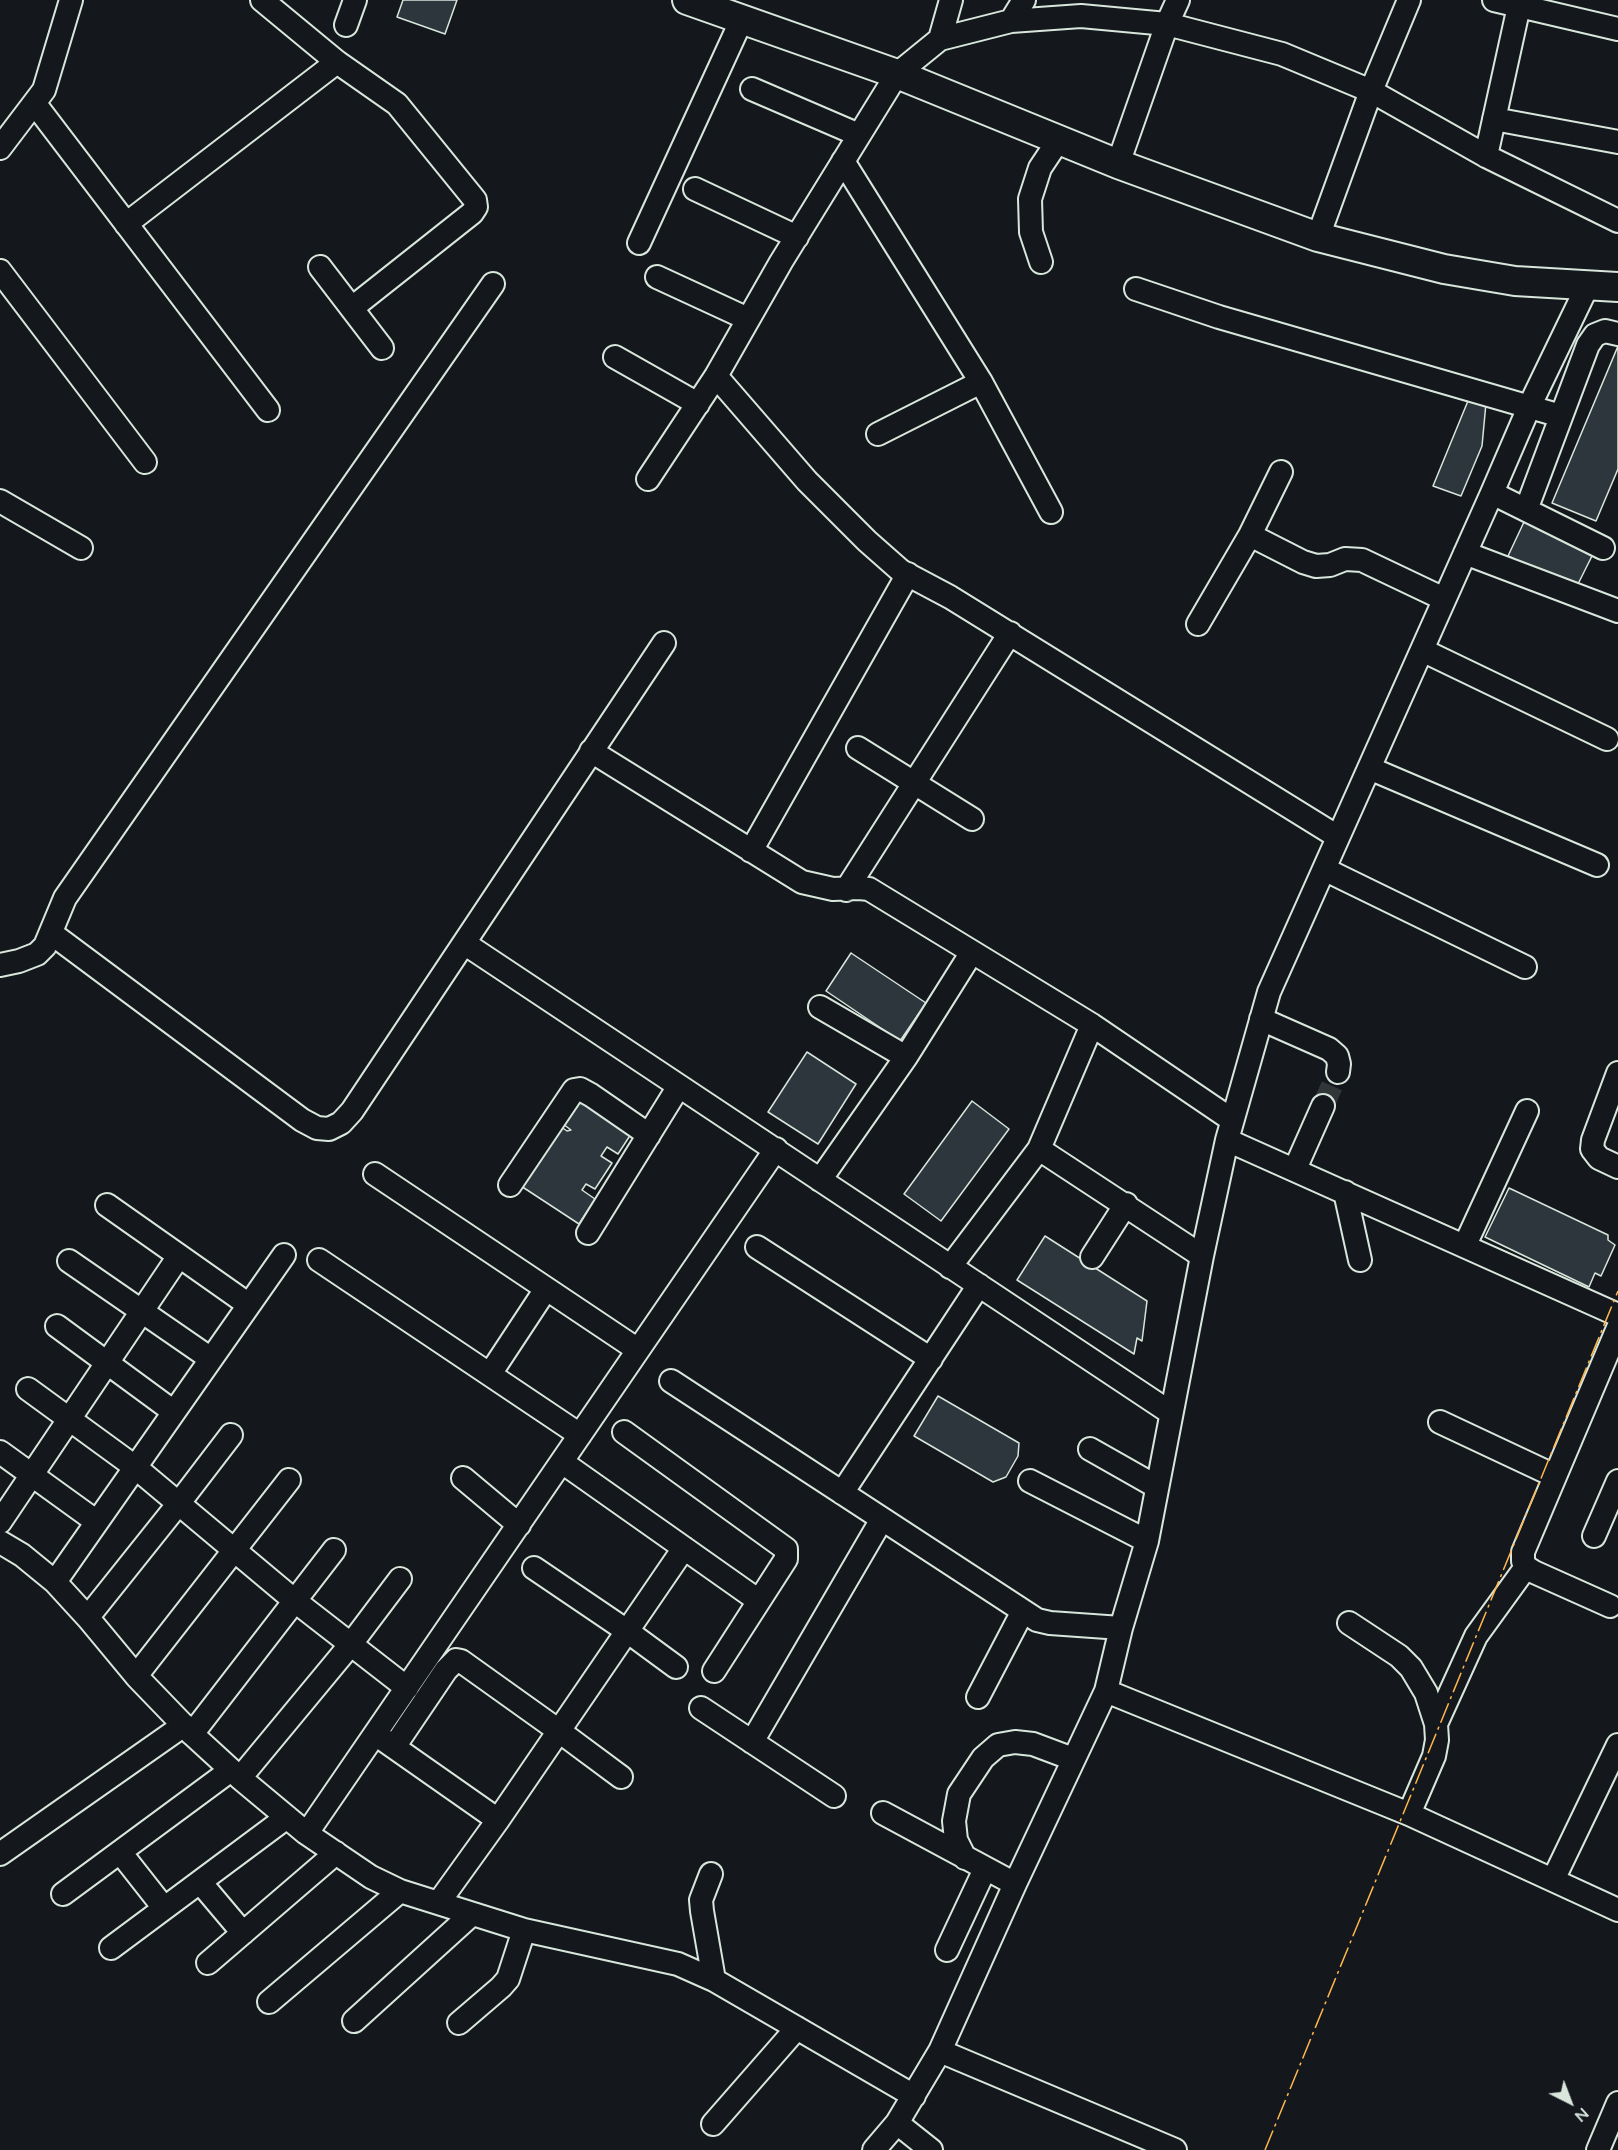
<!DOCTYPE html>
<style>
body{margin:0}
#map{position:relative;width:1618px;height:2150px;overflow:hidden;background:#14181c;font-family:Lato,sans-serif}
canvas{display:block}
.north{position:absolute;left:1540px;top:2072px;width:60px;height:60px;-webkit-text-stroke:4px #14181c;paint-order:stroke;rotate:138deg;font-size:16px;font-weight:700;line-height:24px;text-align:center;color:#d8e6dc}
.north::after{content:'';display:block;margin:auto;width:21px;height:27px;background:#d8e6dc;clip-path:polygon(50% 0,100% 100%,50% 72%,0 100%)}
</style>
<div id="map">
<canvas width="1618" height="2150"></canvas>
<div class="north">N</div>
</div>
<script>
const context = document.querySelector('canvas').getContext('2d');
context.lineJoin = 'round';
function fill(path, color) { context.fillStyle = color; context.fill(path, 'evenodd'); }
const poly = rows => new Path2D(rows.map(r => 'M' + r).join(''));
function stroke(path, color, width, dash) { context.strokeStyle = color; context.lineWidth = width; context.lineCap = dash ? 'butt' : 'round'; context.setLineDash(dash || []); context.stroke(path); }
const building = poly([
 [403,0,457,0,445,34,397,17,403,0],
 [1618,346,1618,469,1596,521,1552,503,1618,346],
 [1470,396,1486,403,1482,446,1461,496,1433,486,1470,396],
 [1524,522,1593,554,1576,588,1508,556,1524,522],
 [851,953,926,1003,900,1041,826,991,851,953],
 [807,1052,856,1084,818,1144,768,1112,807,1052],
 [579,1100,631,1134,618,1154,607,1147,601,1156,612,1163,595,1189,586,1184,582,1190,595,1199,579,1224,521,1186,554,1122,567,1131,571,1130,563,1124,579,1100],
 [972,1101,1009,1129,941,1221,904,1194,972,1101],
 [1509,1188,1608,1235,1608,1240,1615,1245,1601,1276,1595,1273,1589,1287,1485,1237,1509,1188],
 [1045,1236,1147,1301,1142,1341,1137,1338,1134,1354,1017,1280,1045,1236],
 [938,1396,1019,1443,1018,1456,1006,1477,993,1482,914,1436,938,1396]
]);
fill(building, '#2c363c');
stroke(building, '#d8e6dc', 1.5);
stroke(poly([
 [1323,1106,1338,1072]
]), '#313739', 22, [22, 11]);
const minor = poly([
 [262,0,337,62,397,104,475,200,476,207,472,213,352,308],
 [1494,0,1618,29],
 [1011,21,1024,0],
 [346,25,355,0],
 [940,39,951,0],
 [752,89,859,135],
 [35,104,268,410],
 [1494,119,1618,142],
 [0,148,44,90,71,0],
 [1486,156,1519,6],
 [843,161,981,382,1051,512],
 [1118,164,1167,24,1178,0],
 [695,189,797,237],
 [126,224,337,62],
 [1318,237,1371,91,1409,0],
 [639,243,742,19],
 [1041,262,1031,232,1030,199,1040,168,1058,141],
 [320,267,382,348],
 [0,271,145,462],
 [657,277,748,319],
 [1136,289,1219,317,1561,416],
 [615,357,698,404],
 [716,376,807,481,867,541,901,571,950,597,1338,837],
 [878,434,981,382],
 [648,479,716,376,781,262,897,74,940,39,1011,21,1081,16,1167,24,1282,54,1371,91,1486,156,1618,221],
 [1492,493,1603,548],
 [0,501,81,548],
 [1526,510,1588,345,1595,335,1605,331,1618,334],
 [1250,535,1303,562,1316,566,1330,565,1345,559,1362,560,1444,599],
 [1465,553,1618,611],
 [1198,624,1250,535,1281,472],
 [1422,650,1607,739],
 [858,748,972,819],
 [591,751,802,882,833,889,859,888,869,889,1092,1025,1232,1120],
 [1369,768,1597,865],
 [751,851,908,574],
 [1324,869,1525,967],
 [846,890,1010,633],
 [51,933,302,1120,317,1128,329,1129,341,1123,352,1111,664,643],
 [464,943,1171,1413],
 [0,965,19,961,37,954,45,946,65,898,493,284],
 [820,1007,906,1057],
 [1261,1019,1329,1049,1337,1056,1339,1064,1338,1072],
 [1618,1073,1593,1140,1592,1149,1599,1158,1618,1167],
 [1227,1140,1618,1315],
 [1039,1149,1202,1256],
 [1295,1169,1323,1106],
 [375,1174,638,1350],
 [820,1180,906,1057,972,952],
 [510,1185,574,1090,580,1089,591,1095,649,1135],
 [1345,1192,1360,1260],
 [107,1205,249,1305],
 [588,1233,679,1086],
 [1465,1245,1527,1111],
 [757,1247,931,1359],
 [1092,1257,1126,1204],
 [319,1260,580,1435],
 [69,1261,211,1359],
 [950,1267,1039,1149,1092,1025],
 [57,1326,174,1412],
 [490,1374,546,1289],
 [671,1381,1037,1620,1050,1623,1121,1628],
 [28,1389,135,1467,295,1601,407,1688],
 [1440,1422,1555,1476],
 [624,1432,786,1549,786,1559,714,1671],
 [1090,1449,1157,1487],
 [0,1452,97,1522],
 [562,1462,759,1601],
 [463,1478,519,1525],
 [1030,1481,1147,1541],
 [842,1493,979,1285],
 [0,1522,179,1256],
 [1594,1536,1618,1481],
 [0,1542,22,1555,55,1582,88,1618,137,1677,192,1734,240,1778,306,1833,371,1877,400,1891,524,1930,678,1964,714,1980,914,2096],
 [534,1568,627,1631,676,1667],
 [55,1582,284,1255],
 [1610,1606,1534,1572,1526,1567,1523,1561,1523,1552,1618,1328],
 [88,1617,179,1503,231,1435],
 [1349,1623,1399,1656,1411,1668,1426,1693,1436,1724,1437,1740,1434,1756,1409,1814],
 [136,1676,289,1480],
 [1106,1691,1409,1814,1618,1910],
 [978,1697,1023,1611],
 [701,1708,834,1796],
 [1436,1724,1476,1636,1526,1567],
 [192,1734,334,1550],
 [381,1738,498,1820],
 [752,1742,882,1519],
 [394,1747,446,1670,456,1660,461,1661,559,1731,621,1777],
 [240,1778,351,1644,400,1579],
 [883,1813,1015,1884],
 [307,1833,776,1149],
 [120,1852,164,1908],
 [0,1854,184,1725],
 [965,1858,956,1840,954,1821,959,1794,983,1758,998,1745,1015,1742,1033,1744,1073,1759],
 [711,1874,701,1900,702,1911,714,1980],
 [1553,1880,1618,1745],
 [200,1882,243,1933],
 [63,1894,231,1770],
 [439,1902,498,1820,684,1548],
 [111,1948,287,1817],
 [947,1950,985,1869],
 [208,1963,336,1853],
 [269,2002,400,1891],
 [354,2021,472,1914],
 [459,2023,501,1987,508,1979,524,1930],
 [940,2051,1175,2150],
 [897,2123,931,2150],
 [713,2124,797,2028],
 [874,2150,897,2123,940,2051,1015,1884,1106,1691,1121,1628,1147,1541,1202,1256,1227,1140,1269,992,1492,493,1530,405,1587,287],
 [1598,2150,1618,2103]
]);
const major = poly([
 [687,0,897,74,1118,164,1318,237,1444,269,1515,281,1618,287]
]);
stroke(minor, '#d8e6dc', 26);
stroke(major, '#d8e6dc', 32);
stroke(minor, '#14181c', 22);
stroke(major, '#14181c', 28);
stroke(poly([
 [1265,2150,1618,1291]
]), '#ffb74d', 1.5, [21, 4.5, 3, 4.5]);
</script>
